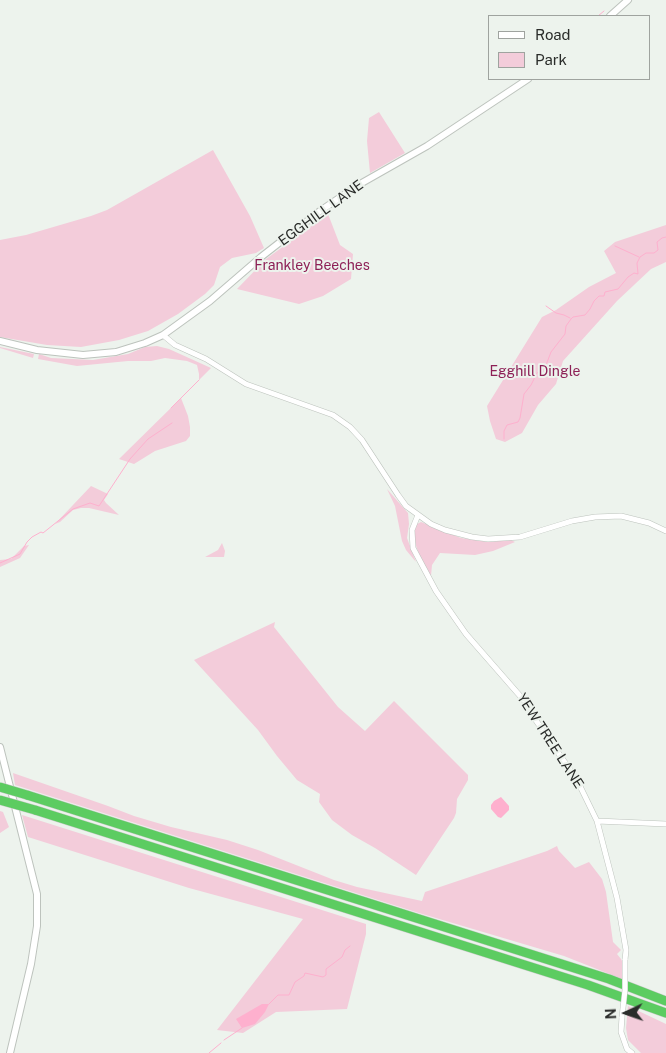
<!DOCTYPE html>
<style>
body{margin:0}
#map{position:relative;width:666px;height:1053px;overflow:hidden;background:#edf3ed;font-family:"Public Sans",sans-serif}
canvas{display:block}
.legend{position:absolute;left:488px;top:15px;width:162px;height:65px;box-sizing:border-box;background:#edf3ed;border:1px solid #9fa39f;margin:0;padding:6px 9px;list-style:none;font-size:15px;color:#2a2c2a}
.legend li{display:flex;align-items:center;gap:10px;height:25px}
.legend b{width:25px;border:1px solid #9fa39f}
.north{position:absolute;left:601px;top:988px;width:50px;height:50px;-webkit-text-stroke:4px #edf3ed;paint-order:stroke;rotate:267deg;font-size:14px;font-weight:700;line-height:20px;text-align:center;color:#2a2c2a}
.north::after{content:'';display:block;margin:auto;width:18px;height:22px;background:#2a2c2a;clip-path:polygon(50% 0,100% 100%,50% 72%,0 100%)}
</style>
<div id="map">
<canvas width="666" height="1053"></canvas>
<ul class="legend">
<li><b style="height:6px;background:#fff"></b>Road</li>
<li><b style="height:14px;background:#f3ccda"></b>Park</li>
</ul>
<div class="north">N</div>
</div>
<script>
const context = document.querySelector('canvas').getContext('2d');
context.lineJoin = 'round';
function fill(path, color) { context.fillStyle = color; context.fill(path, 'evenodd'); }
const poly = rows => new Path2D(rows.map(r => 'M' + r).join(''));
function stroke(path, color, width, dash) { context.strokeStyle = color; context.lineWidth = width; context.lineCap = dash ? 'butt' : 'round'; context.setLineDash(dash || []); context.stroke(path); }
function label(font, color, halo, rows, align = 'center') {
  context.font = font + ' "Public Sans",sans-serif'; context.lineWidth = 4; context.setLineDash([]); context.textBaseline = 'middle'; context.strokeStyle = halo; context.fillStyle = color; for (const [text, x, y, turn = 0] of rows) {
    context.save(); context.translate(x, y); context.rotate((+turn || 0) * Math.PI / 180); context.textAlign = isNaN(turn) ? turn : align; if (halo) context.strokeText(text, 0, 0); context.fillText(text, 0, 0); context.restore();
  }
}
fill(poly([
 [379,112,405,153,370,173,367,141,369,118],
 [213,150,250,216,264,248,256,253,232,258,220,267,214,285,205,294,178,314,148,331,119,340,81,347,47,345,0,337,0,240,26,235,91,216,107,210],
 [328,214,340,245,353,254,351,279,323,296,299,304,237,289,266,259],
 [666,225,666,262,651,269,617,301,563,361,556,384,538,405,522,433,505,442,496,439,490,421,487,406,542,317,556,310,589,287,616,273,604,251,615,242],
 [157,346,169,349,211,368,199,380,199,374,197,365,187,361,165,358,151,361,128,361,77,366,38,359,39,354,51,358,93,360,128,354,145,347],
 [0,347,34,354,33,358,0,348],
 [181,398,188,416,190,427,190,436,186,441,155,451,134,464,119,459],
 [91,486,108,494,104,500,106,503,119,515,89,508,81,508,73,510,60,522,55,524],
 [387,489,408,513,409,524,407,538,416,562,406,550,402,541,395,506],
 [421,522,461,538,488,542,511,540,515,542,493,551,475,555,440,553,432,565,431,576,420,557,415,543,415,525],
 [222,543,225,551,224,557,205,557,218,550],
 [29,545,20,558,0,567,0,560,11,559,24,546],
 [275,622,274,627,338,707,365,731,394,701,468,775,468,780,457,799,456,813,454,818,416,875,375,848,352,835,332,820,319,802,320,794,297,780,277,756,258,730,194,660],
 [13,773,108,806,134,816,171,827,227,840,258,850,334,880,357,887,422,901,425,892,547,851,557,846,559,851,575,868,589,862,602,879,606,892,613,942,621,950,617,954,621,959,623,963,622,979,564,956,419,913,15,785],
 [0,811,3,812,9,827,0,833],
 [22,815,366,924,366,934,347,1009,276,1012,243,1033,217,1030,303,919,189,888,28,837],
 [628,1006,666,1024,666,1053,641,1053,628,1040,626,1028]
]), '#f3ccda');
fill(poly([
 [501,797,509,806,509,810,501,818,498,817,491,809,491,805,494,801],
 [262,1004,269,1004,265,1012,255,1024,242,1028,236,1019]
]), '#feb0ce');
stroke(poly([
 [598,16,604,11],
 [615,246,639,257],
 [546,306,556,313,564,315,570,318],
 [171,408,199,380],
 [504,439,504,431,507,425,518,422,520,418,524,394,531,385,537,373,546,365,551,352,565,334,566,326,571,319,573,317,585,315,590,309,594,301,599,296,604,296,605,292,618,289,628,277,634,273,638,274,637,263,640,257,646,253,654,253,658,250,657,242,662,238,666,237],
 [0,563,20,554,27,542,32,537,41,532,43,533,73,509,90,503,99,506,130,459,148,439,172,423],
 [269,1004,278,995,289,995,295,982,304,976,305,973,323,977,326,975,326,969,342,957,345,950,350,946],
 [224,1040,242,1028],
 [209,1053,221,1043]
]), '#feb0ce', 1);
const minor = poly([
 [163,335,175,345,206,359,246,384,333,415,350,427,362,440,398,495,406,506,431,524,445,530,472,537,488,539,520,537,572,521,595,517,621,516,649,523,666,531],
 [418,515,412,530,413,548,436,591,466,634,528,705,535,719,577,780,597,821,617,898,626,950,625,960],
 [597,821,666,824],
 [622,1017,621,1032,627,1049,632,1053]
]);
const tertiary = poly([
 [610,16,628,0],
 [0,341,37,350,83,355,116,352,145,343,163,335,210,301,261,257,320,211,360,184,427,146,528,79],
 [0,747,37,894,37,926,31,964,10,1053]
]);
const motorway = poly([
 [27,795,549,960,609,979,666,1001],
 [35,810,588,985,666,1013]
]);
stroke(minor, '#bdc3bd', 6);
stroke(tertiary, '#bdc3bd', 8);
stroke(motorway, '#ccc', 10);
stroke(minor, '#fff', 5);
stroke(tertiary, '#fff', 6);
stroke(motorway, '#5ccc61', 9);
const minorBridge = poly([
 [622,1017,625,990,625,960]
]);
const motorwayBridge = poly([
 [0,787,27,795],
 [0,800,35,810]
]);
stroke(minorBridge, '#bdc3bd', 6, []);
stroke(motorwayBridge, '#ccc', 10, []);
stroke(minorBridge, '#fff', 5);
stroke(motorwayBridge, '#5ccc61', 9);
label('14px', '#2a2c2a', '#edf3ed', [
 ["EGGHILL LANE",321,213,-36],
 ["YEW TREE LANE",550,741,57]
]);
label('14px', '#8d2056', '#edf3ed', [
 ["Frankley Beeches",312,266],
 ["Egghill Dingle",535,372]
]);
</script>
